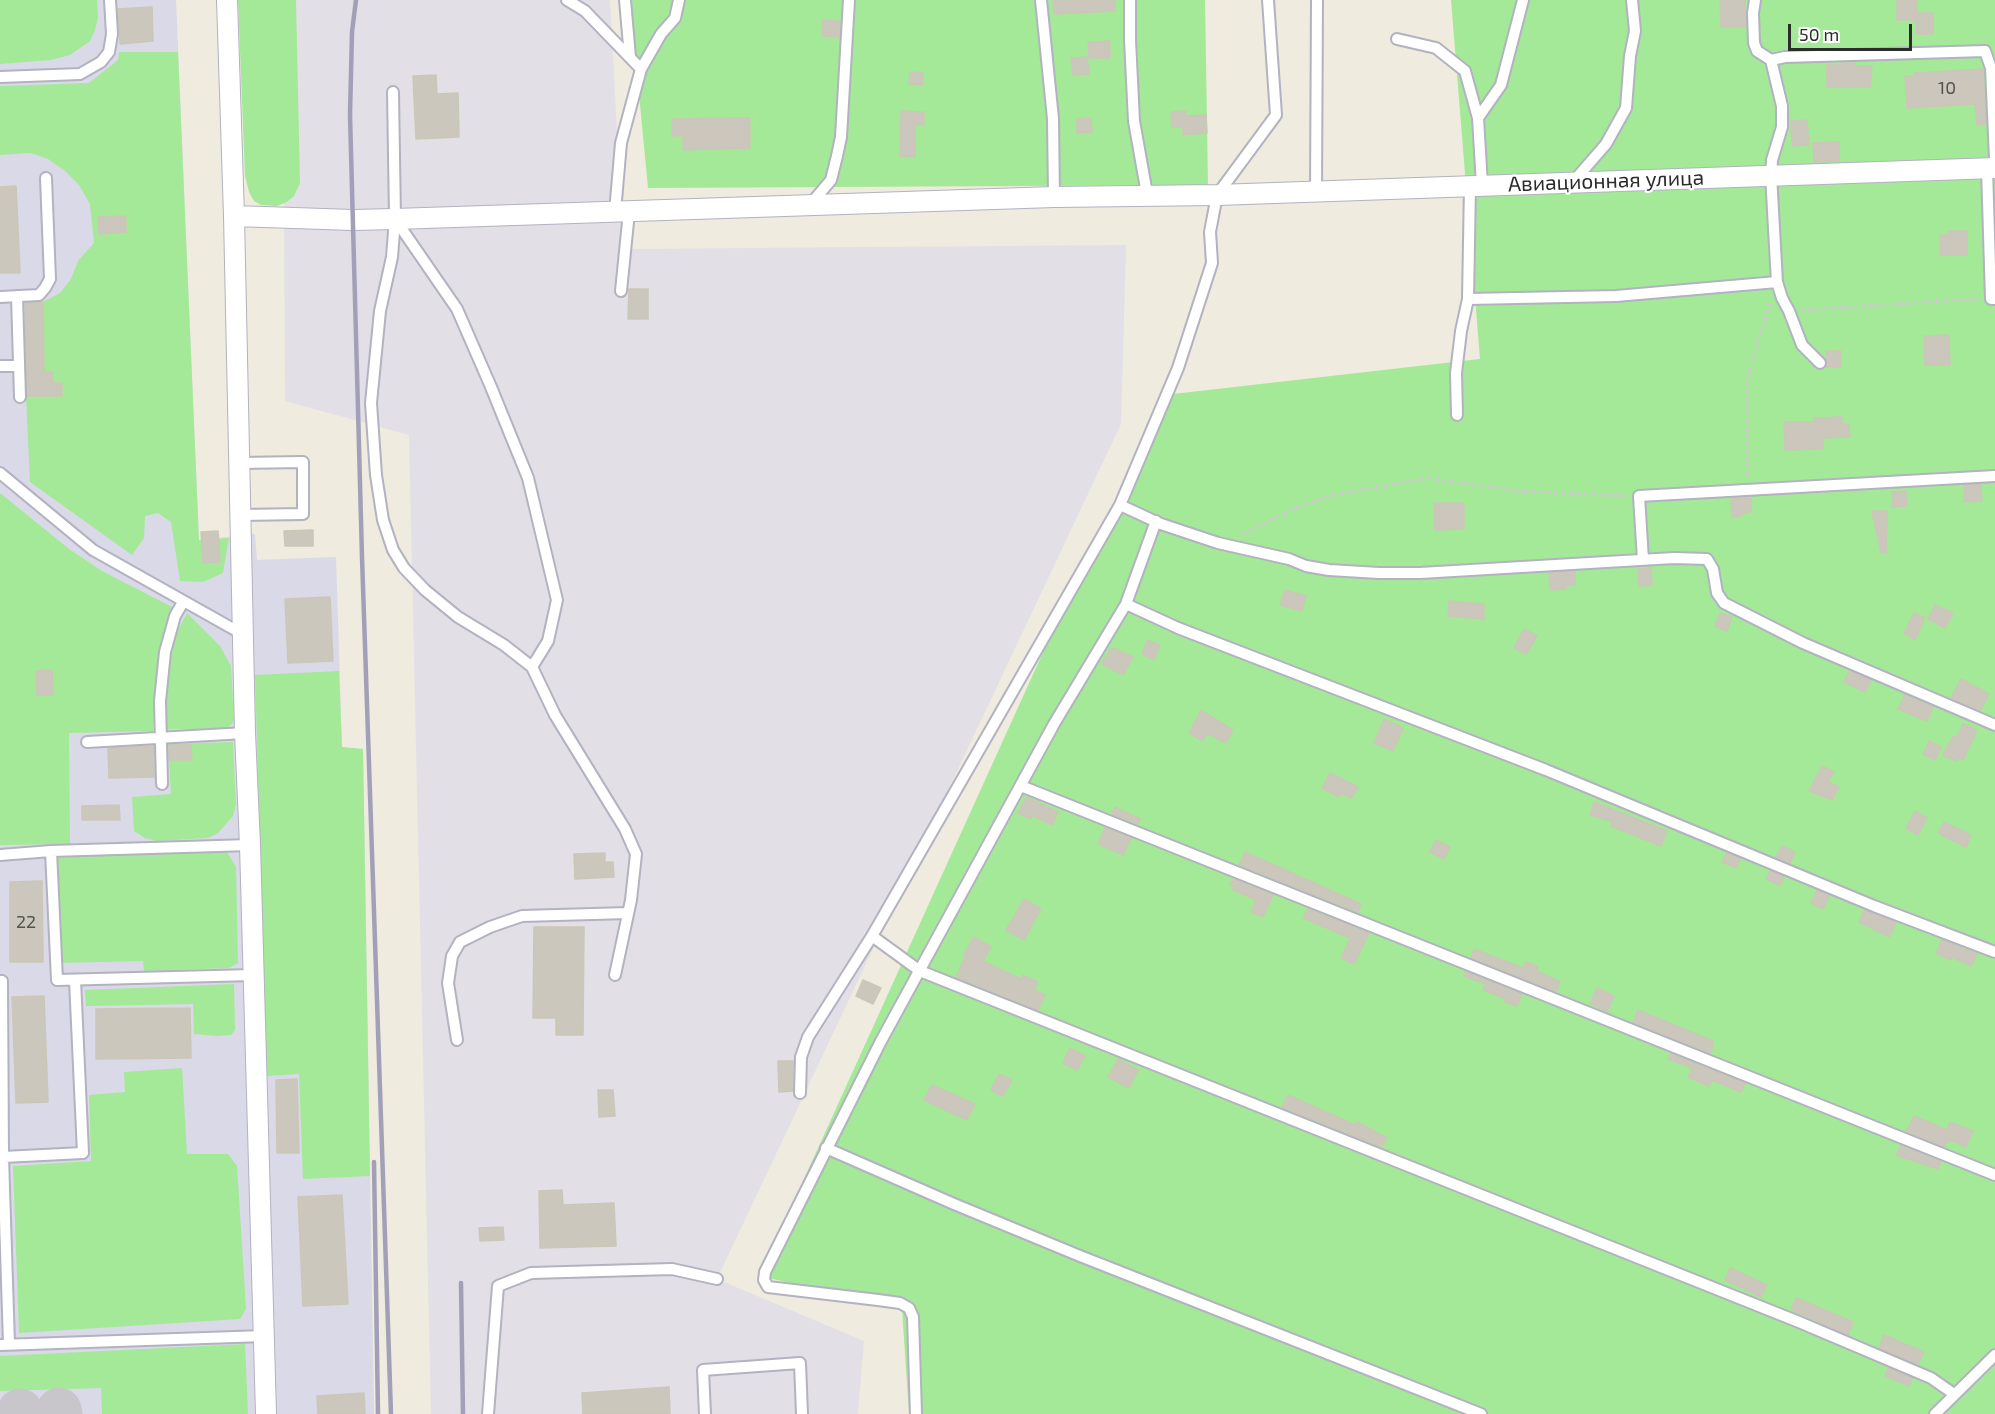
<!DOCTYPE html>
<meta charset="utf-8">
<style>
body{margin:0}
#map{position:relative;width:1995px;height:1414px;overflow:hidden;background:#efebde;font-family:"Exo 2",sans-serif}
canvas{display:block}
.scale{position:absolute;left:1788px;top:24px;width:124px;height:27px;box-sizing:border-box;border:3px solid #2c2c2c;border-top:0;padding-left:8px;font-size:18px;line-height:21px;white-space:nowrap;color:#2c2c2c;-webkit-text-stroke:4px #fff;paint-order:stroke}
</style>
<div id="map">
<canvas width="1995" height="1414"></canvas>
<div class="scale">50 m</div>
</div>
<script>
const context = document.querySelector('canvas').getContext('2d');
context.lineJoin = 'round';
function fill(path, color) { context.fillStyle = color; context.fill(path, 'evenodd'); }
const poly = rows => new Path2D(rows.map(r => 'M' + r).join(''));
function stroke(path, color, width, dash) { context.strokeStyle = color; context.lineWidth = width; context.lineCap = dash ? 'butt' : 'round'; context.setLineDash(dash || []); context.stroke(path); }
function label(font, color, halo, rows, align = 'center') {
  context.font = font + ' "Exo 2",sans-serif'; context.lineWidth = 4.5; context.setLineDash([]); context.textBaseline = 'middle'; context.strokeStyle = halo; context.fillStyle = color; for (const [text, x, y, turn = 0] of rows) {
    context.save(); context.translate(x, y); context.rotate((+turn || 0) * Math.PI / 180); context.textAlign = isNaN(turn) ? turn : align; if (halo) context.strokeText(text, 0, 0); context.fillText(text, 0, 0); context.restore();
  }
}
fill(poly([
 [283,0,610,0,623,249,1126,245,1121,424,717,1279,864,1341,858,1414,431,1414,409,435,285,401]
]), '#e3dfe7');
fill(poly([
 [0,0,176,0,199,540,255,534,257,560,336,557,342,747,363,749,374,1414,0,1414]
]), '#d9d9e8');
fill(poly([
 [0,0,97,0,98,17,95,30,90,41,70,55,51,60,0,64],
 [238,0,296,0,300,183,294,196,287,202,277,206,261,205,254,201,249,192,245,176],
 [630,0,1205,0,1208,185,648,188],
 [1451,0,1995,0,1995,1414,909,1414,902,1309,760,1276,1084,562,1173,394,1480,359],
 [119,52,178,52,199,540,229,538,223,573,203,582,180,581,171,522,158,513,145,516,144,538,132,555,30,482,26,396,62,396,62,383,53,383,53,372,44,372,43,302,60,293,71,279,78,261,94,243,90,204,79,185,64,170,48,159,31,153,0,155,0,86,89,83,118,60],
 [0,493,69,549,102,571,174,608,165,632,157,672,153,731,69,733,70,844,0,845],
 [187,613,220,646,231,666,234,720,231,725,223,730,166,729,167,677,170,654,177,632],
 [339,671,342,747,363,749,370,1176,303,1179,299,1074,267,1076,255,675],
 [233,742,236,805,233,816,218,833,208,838,157,841,145,838,134,831,132,797,171,794,168,744],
 [227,852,236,867,238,963,229,968,144,971,143,961,60,963,57,857],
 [234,984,235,1030,231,1035,216,1036,194,1034,193,1004,86,1006,85,990],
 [182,1068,187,1154,228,1154,237,1166,246,1309,240,1319,19,1333,13,1166,91,1161,89,1095,125,1092,124,1072],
 [245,1344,248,1414,102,1414,101,1388,0,1391,0,1356]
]), '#a4e997');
stroke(poly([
 [59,1410,60,1414],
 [20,1411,20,1414]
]), '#c8c6cb', 45);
const building = poly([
 [1053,0,1115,0,1115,11,1054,14,1053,0],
 [1720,0,1745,0,1746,27,1721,27,1720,0],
 [1897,0,1917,0,1917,13,1933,13,1933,34,1916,34,1916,20,1897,20,1897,0],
 [152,7,153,41,120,44,118,9,152,7],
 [823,20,840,21,839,37,822,36,823,20],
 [1110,41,1110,58,1089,58,1088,42,1110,41],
 [1087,57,1089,74,1073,75,1071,58,1087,57],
 [1842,63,1855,63,1856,66,1872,66,1870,87,1827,87,1827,65,1842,65,1842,63],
 [1983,69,1986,124,1977,125,1975,104,1907,108,1905,76,1914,76,1914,73,1983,69],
 [910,72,923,72,922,85,909,84,910,72],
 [436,75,437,94,458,93,459,137,416,139,413,76,436,75],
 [901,111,924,112,924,125,915,125,915,157,900,156,901,111],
 [1186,111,1186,116,1206,115,1207,133,1183,135,1183,127,1172,127,1171,112,1186,111],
 [750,118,750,148,683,150,683,136,672,136,672,119,750,118],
 [1091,118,1092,132,1077,133,1077,119,1091,118],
 [1807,120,1809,145,1792,146,1791,121,1807,120],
 [1839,142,1839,161,1814,162,1813,143,1839,142],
 [16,186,20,273,0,273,0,187,16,186],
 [126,216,126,232,99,234,98,217,126,216],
 [1948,231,1967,231,1967,255,1940,255,1940,235,1948,235,1948,231],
 [629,289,648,289,648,319,628,319,629,289],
 [43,302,44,372,53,372,53,383,62,383,62,396,27,396,25,303,43,302],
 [1949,335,1950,365,1925,365,1924,336,1949,335],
 [1826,351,1841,351,1841,367,1826,367,1826,351],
 [1842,417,1842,424,1849,424,1850,437,1823,438,1823,449,1785,450,1784,422,1814,422,1814,418,1842,417],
 [1981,484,1982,501,1964,502,1964,485,1981,484],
 [1906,491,1907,506,1892,507,1892,492,1906,491],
 [1751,498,1751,512,1746,512,1741,516,1732,517,1731,499,1751,498],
 [1434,503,1464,503,1464,529,1434,530,1434,503],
 [1872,511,1887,511,1886,553,1881,553,1872,511],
 [313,530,313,546,285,546,284,531,313,530],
 [218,531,220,562,203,563,201,532,218,531],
 [1651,568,1652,585,1639,586,1638,569,1651,568],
 [1575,571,1575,585,1566,586,1566,589,1550,590,1549,573,1575,571],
 [1285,590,1306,596,1302,611,1280,605,1285,590],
 [330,597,333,661,288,663,285,599,330,597],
 [1449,601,1484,604,1484,619,1448,616,1449,601],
 [1935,605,1953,613,1945,628,1928,619,1935,605],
 [1720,613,1732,617,1727,631,1715,626,1720,613],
 [1914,613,1925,618,1915,640,1904,633,1914,613],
 [1524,629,1537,636,1526,654,1514,648,1524,629],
 [1148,640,1160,646,1154,660,1142,654,1148,640],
 [1111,648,1113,650,1114,648,1133,657,1123,675,1102,664,1111,648],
 [52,670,53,695,37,695,36,671,52,670],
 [1849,671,1871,680,1865,692,1844,682,1849,671],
 [1961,679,1989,694,1980,711,1951,698,1961,679],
 [1905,695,1933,707,1927,721,1898,709,1905,695],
 [1201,710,1233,730,1226,743,1207,733,1203,741,1189,733,1201,710],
 [1384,719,1403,728,1393,751,1374,743,1384,719],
 [1963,724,1977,730,1963,760,1958,757,1956,761,1943,755,1953,736,1956,738,1963,724],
 [1929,741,1941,747,1935,760,1923,754,1929,741],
 [169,745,191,745,192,760,169,760,169,745],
 [154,746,154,777,109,778,108,748,154,746],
 [1822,766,1834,772,1828,782,1839,787,1832,800,1809,791,1822,766],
 [1330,773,1358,787,1352,798,1341,793,1339,797,1322,788,1330,773],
 [1026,797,1058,812,1052,825,1032,815,1031,819,1018,813,1026,797],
 [1594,802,1667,831,1661,846,1611,826,1612,822,1590,815,1594,802],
 [119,805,120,820,82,820,82,806,119,805],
 [1115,807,1140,819,1138,824,1112,814,1115,807],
 [1915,811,1927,818,1918,835,1906,828,1915,811],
 [1944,822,1971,835,1966,847,1938,833,1944,822],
 [1105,828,1131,838,1123,855,1098,844,1105,828],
 [1436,840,1450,847,1444,859,1430,852,1436,840],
 [1782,846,1795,852,1790,863,1776,857,1782,846],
 [1245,852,1361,904,1358,912,1239,865,1245,852],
 [605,853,605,862,613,862,614,877,575,879,574,854,605,853],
 [1727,853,1740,858,1736,868,1722,862,1727,853],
 [1770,871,1784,877,1780,885,1766,879,1770,871],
 [1233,879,1273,895,1263,917,1251,912,1256,900,1233,890,1234,887,1230,885,1233,879],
 [42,881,43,962,10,962,10,882,42,881],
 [1817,890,1829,897,1823,909,1811,903,1817,890],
 [1024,899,1041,909,1024,940,1006,930,1024,899],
 [1308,909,1369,933,1354,964,1341,958,1350,938,1303,918,1308,909],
 [1864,910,1896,922,1889,937,1859,922,1864,910],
 [534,927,584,927,583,1035,556,1035,556,1018,533,1018,534,927],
 [974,937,991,947,983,961,1021,979,1023,975,1038,982,1034,990,1045,995,1038,1010,956,977,965,957,963,956,974,937],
 [1942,940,1977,954,1971,966,1952,957,1950,960,1936,953,1942,940],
 [1474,949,1523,968,1526,962,1538,967,1537,971,1560,982,1556,991,1471,958,1474,949],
 [1466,972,1522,994,1517,1006,1505,1002,1506,999,1483,990,1486,984,1464,976,1466,972],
 [863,980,881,988,873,1004,856,996,863,980],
 [1597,988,1614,996,1607,1012,1590,1003,1597,988],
 [44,996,48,1102,16,1103,12,997,44,996],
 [190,1008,191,1058,96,1059,96,1009,190,1008],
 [1638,1010,1713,1041,1712,1044,1714,1045,1710,1053,1633,1022,1638,1010],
 [1070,1048,1085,1056,1077,1070,1063,1063,1070,1048],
 [1671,1054,1745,1083,1741,1092,1712,1080,1709,1086,1688,1077,1692,1068,1668,1059,1671,1054],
 [1118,1059,1138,1070,1129,1088,1108,1077,1118,1059],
 [778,1061,793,1061,793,1091,779,1092,778,1061],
 [999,1074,1012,1080,1003,1096,991,1090,999,1074],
 [297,1079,299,1153,277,1153,276,1080,297,1079],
 [932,1085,975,1104,967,1120,924,1100,932,1085],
 [598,1090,613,1090,615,1116,599,1117,598,1090],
 [1288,1095,1355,1125,1357,1122,1387,1138,1382,1147,1284,1108,1282,1107,1288,1095],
 [1914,1116,1947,1130,1950,1122,1973,1131,1966,1147,1948,1139,1945,1147,1906,1132,1914,1116],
 [1901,1145,1941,1161,1938,1169,1896,1155,1901,1145],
 [562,1190,563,1205,614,1203,616,1246,540,1248,539,1191,562,1190],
 [342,1195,348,1304,303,1306,298,1197,342,1195],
 [503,1227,504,1240,480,1241,479,1228,503,1227],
 [1730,1268,1767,1285,1761,1297,1725,1280,1730,1268],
 [1796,1298,1853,1322,1848,1335,1791,1309,1796,1298],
 [1884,1335,1924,1352,1918,1364,1879,1348,1884,1335],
 [1888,1368,1912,1378,1909,1386,1885,1376,1888,1368],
 [669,1387,670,1414,583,1414,582,1393,669,1387],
 [364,1393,365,1414,318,1414,317,1396,364,1393]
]);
fill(building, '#cbc7bd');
stroke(building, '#cbc7b7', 1.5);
const lane = poly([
 [567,0,585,11,641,69],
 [625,0,630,57],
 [1041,0,1053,119,1054,197],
 [1130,0,1130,40,1134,121,1147,194],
 [1755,0,1753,13,1754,43,1757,51,1771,60],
 [1397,39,1436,48,1465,71,1478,118],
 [0,77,80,74,101,62,109,52,112,34,110,0],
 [393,92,395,219,392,257,380,311,371,403,376,475,383,520,393,550,404,568,425,590,458,617,504,645,532,667],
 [1987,169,1991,299,1995,299],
 [1573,182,1606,144,1626,108,1630,56,1635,31,1632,0],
 [1482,185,1478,118,1501,85,1523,0],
 [1316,190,1317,0],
 [809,206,831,180,837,156,841,137,849,0],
 [615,212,621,143,641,69,661,34,675,18,679,0],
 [395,219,457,309,491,387,528,478,557,600,548,641,532,667,555,715,625,829,636,854,631,900,615,975],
 [621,291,629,212],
 [17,296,20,397],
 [0,297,39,295,45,288,50,279,46,178],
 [1468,299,1616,296,1777,282],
 [1820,363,1802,345,1789,311,1782,298,1777,282,1771,175,1772,160,1782,127,1782,106,1771,60,1785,57,1985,51,1991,68,1995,159],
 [0,366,19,366],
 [1457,415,1456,373,1461,331,1468,299,1470,185],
 [239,463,303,462,303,514,240,515],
 [0,473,93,550,244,635],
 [1120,505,1161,524,1218,543,1289,559,1306,566,1329,570,1379,573,1420,573,1674,558,1707,559,1713,569,1717,593,1724,603,1803,643,1995,725],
 [1643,560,1639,496,1995,476],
 [1126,604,1178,628,1546,770,1874,906,1995,952],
 [87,742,245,733],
 [162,784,160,701,165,652,175,616,183,602],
 [1021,786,1995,1175],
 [51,851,57,980,253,975],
 [0,855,51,851,250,845],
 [872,936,920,971,1799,1322,1931,1378,1954,1394],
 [0,981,2,981,3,1157,9,1344],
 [457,1040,448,983,452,956,460,942,490,927,522,916,628,913],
 [800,1093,801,1057,808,1037,872,936,1120,505,1178,368,1212,263,1210,232,1217,195,1276,115,1268,0],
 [826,1148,954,1204,1080,1256,1481,1414],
 [3,1157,83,1153,75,980],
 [0,1345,264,1336],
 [488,1414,498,1286,531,1273,672,1269,717,1279],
 [705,1414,703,1370,800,1363,802,1414],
 [916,1414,913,1317,909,1308,900,1303,878,1300,768,1287,764,1280,765,1272,881,1041,1054,724,1126,604,1156,521],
 [1935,1414,1995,1355]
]);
const street = poly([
 [227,0,234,216,245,733,250,845,266,1414],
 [234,216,353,220,395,219,1054,197,1217,195,1995,168]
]);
stroke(lane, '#b2b2c1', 14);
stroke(street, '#b2b2c1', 22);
stroke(poly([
 [1801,310,1977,299],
 [1747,476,1747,379,1770,303],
 [1242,534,1296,508,1328,496,1428,478,1517,491,1627,496]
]), '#ccc', 3, [4.5, 3]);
stroke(lane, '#fff', 10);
stroke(street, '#fff', 20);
stroke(poly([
 [356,0,352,32,350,115,362,557,391,1414],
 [374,1162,378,1414],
 [461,1283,463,1414]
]), '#a1a0b8', 4.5);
label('18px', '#545350', null, [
 ["10",1947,88],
 ["22",26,922]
]);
label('21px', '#2c2c2c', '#fff', [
 ["Авиационная улица",1606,181,-2]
]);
</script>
